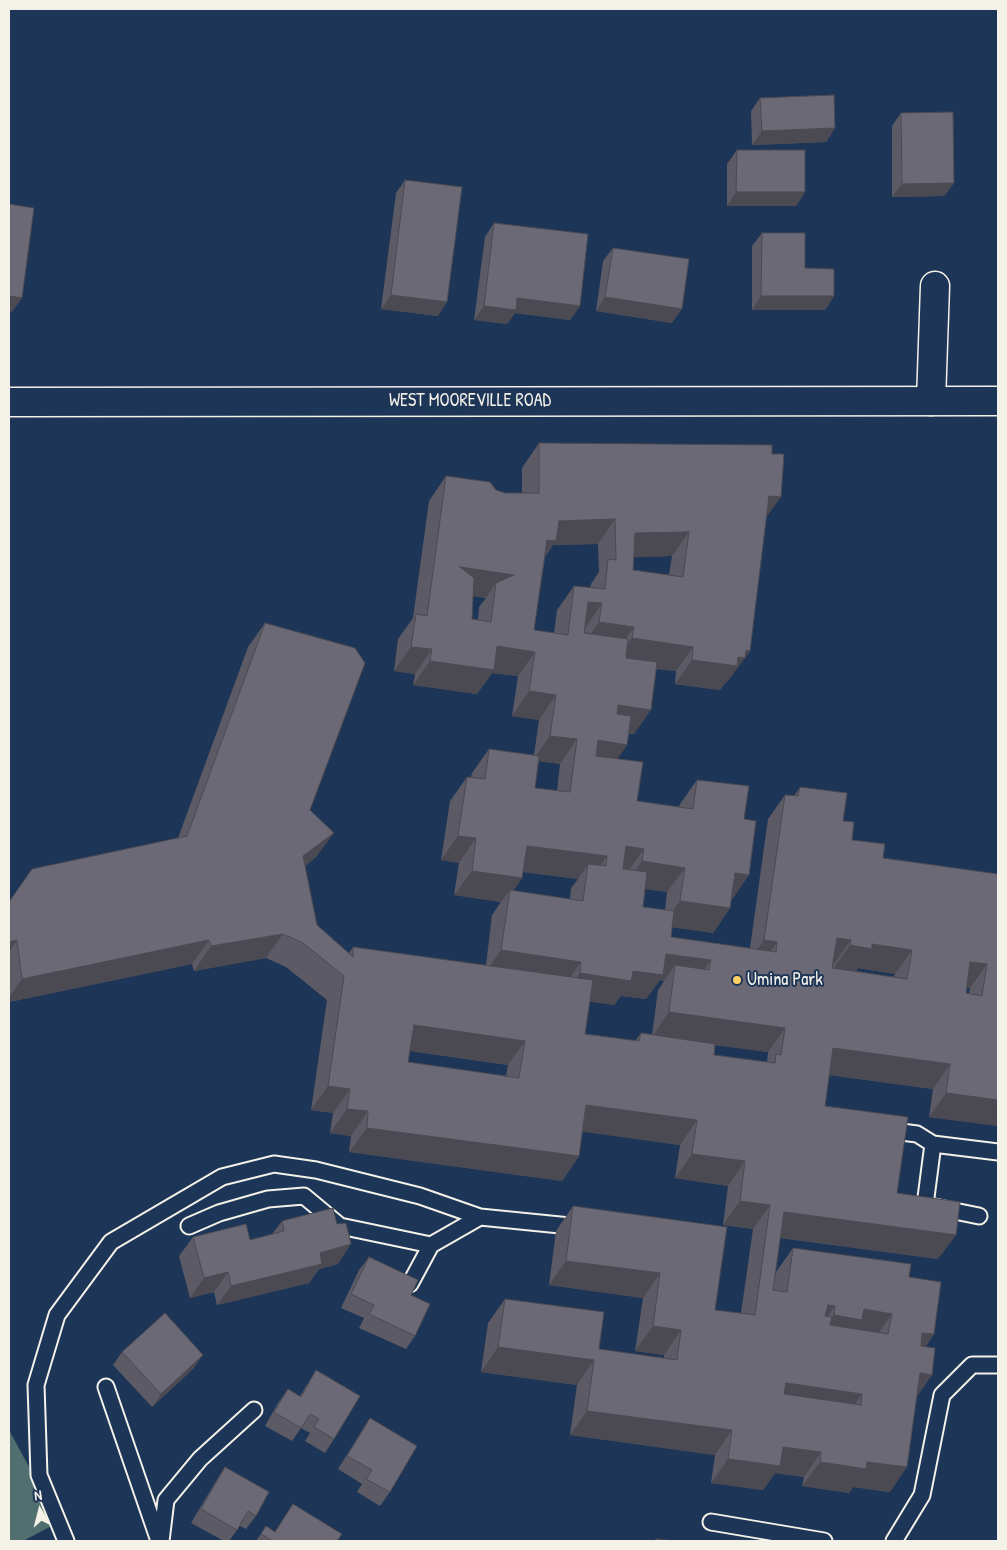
<!DOCTYPE html>
<style>
body{margin:0}
#map{position:relative;width:1007px;height:1550px;overflow:hidden;background:#1d3557;font-family:"Patrick Hand",sans-serif}
canvas{display:block}
.frame{position:absolute;inset:0;border:10px solid #f4f1e8;pointer-events:none}
.north{position:absolute;left:15px;top:1485px;width:50px;height:50px;-webkit-text-stroke:4px #1d3557;paint-order:stroke;rotate:352deg;font-size:14px;font-weight:700;line-height:20px;text-align:center;color:#f4f1e8}
.north::after{content:'';display:block;margin:auto;width:18px;height:22px;background:#f4f1e8;clip-path:polygon(50% 0,100% 100%,50% 72%,0 100%)}
</style>
<div id="map">
<canvas width="1007" height="1550"></canvas>
<div class="frame"></div>
<div class="north">N</div>
</div>
<script>
const context = document.querySelector('canvas').getContext('2d');
context.lineJoin = 'round';
function fill(path, color) { context.fillStyle = color; context.fill(path, 'evenodd'); }
const poly = rows => new Path2D(rows.map(r => 'M' + r).join(''));
function stroke(path, color, width, dash) { context.strokeStyle = color; context.lineWidth = width; context.lineCap = dash ? 'butt' : 'round'; context.setLineDash(dash || []); context.stroke(path); }
function label(font, color, halo, rows, align = 'center') {
  context.font = font + ' "Patrick Hand",sans-serif'; context.lineWidth = 4; context.setLineDash([]); context.textBaseline = 'middle'; context.strokeStyle = halo; context.fillStyle = color; for (const [text, x, y, turn = 0] of rows) {
    context.save(); context.translate(x, y); context.rotate((+turn || 0) * Math.PI / 180); context.textAlign = isNaN(turn) ? turn : align; if (halo) context.strokeText(text, 0, 0); context.fillText(text, 0, 0); context.restore();
  }
}
fill(poly([
 [9,1430,59,1522,23,1541,9,1541]
]), '#506f6e');
const service = poly([
 [886,1130,917,1134,933,1144,998,1152],
 [933,1144,925,1205,979,1216],
 [189,1226,219,1213,268,1199,304,1196,340,1226,431,1245],
 [410,1284,431,1245,480,1217],
 [106,1387,159,1541],
 [711,1522,824,1541],
 [66,1541,39,1475,36,1385,57,1315,111,1242,222,1177,274,1164,316,1170,420,1196,480,1217,580,1227],
 [161,1541,166,1500,200,1459,254,1410],
 [894,1541,922,1495,942,1395,972,1365,998,1365]
]);
const minor = poly([
 [931,401,935,286]
]);
const secondary = poly([
 [9,402,998,401]
]);
stroke(service, '#f4f1e8', 19);
stroke(minor, '#f4f1e8', 31);
stroke(secondary, '#f4f1e8', 31);
stroke(service, '#1d3557', 15);
stroke(minor, '#1d3557', 28);
stroke(secondary, '#1d3557', 28);
fill(poly([
 [760,98,835,128,826,142,752,145,751,111],
 [901,113,954,183,944,196,892,197,892,126],
 [737,150,805,192,796,206,727,206,727,164],
 [405,180,438,316,381,309,396,193],
 [494,223,580,306,570,320,515,313,507,324,474,320,485,237],
 [762,233,805,268,834,296,825,310,752,310,752,246],
 [613,248,672,323,596,311,603,261],
 [539,443,766,518,750,651,727,682,726,682,720,690,675,684,676,671,657,669,634,734,629,734,627,745,617,759,637,801,679,807,680,804,697,780,732,900,731,899,730,908,713,933,672,927,671,937,750,948,768,819,785,795,794,796,800,787,843,821,852,840,883,858,998,874,998,1126,929,1117,933,1089,829,1075,825,1106,897,1193,938,1259,780,1238,773,1290,776,1272,793,1248,909,1277,934,1334,926,1346,932,1375,917,1396,890,1492,853,1487,849,1493,802,1486,804,1477,775,1473,763,1490,711,1483,715,1455,570,1435,577,1385,481,1372,488,1323,505,1299,599,1349,664,1358,664,1355,635,1351,643,1298,549,1285,556,1231,573,1206,715,1310,741,1313,753,1229,723,1225,728,1186,675,1178,680,1145,582,1131,579,1156,562,1181,349,1152,351,1136,330,1133,333,1113,311,1110,327,1000,286,967,266,958,194,971,192,964,9,1002,9,902,178,838,248,647,265,623,310,810,316,857,305,866,317,925,349,953,353,947,486,965,492,915,501,902,454,895,459,863,441,860,450,801,467,777,471,777,472,773,489,749,534,755,539,720,512,716,518,676,492,673,477,694,413,685,415,674,394,671,398,639,413,618,429,501,446,476,496,490,505,493,522,493,522,468],
 [598,544,599,572,591,584,590,588,574,586,557,610,554,633,534,630,545,557,553,545],
 [672,556,669,575,633,570,634,557],
 [473,596,486,598,479,607,478,620,472,619],
 [539,761,560,764,557,791,535,788],
 [523,872,578,879,571,888,570,899,513,891,522,878],
 [645,889,667,892,665,910,643,907],
 [858,968,895,974,894,977,856,971],
 [660,980,664,981,658,990,652,1035,641,1033,635,1041,585,1034,590,1001,614,1005,621,996,646,999],
 [966,988,970,988,969,994,966,993],
 [715,1045,768,1052,767,1062,714,1055],
 [410,1051,508,1065,506,1076,408,1062],
 [282,1221,338,1264,319,1269,309,1283,217,1305,214,1292,190,1298,179,1256,193,1237,250,1240,272,1234],
 [369,1257,411,1295,415,1336,406,1349,359,1328,364,1318,341,1308,359,1270],
 [122,1352,194,1368,152,1407,113,1365],
 [316,1370,334,1439,325,1453,305,1441,310,1433,301,1428,292,1441,265,1426,278,1403,288,1389,300,1396],
 [370,1418,390,1492,380,1506,357,1492,362,1484,338,1469,361,1432],
 [225,1467,256,1516,246,1529,240,1526,229,1541,224,1541,191,1523,216,1481],
 [293,1504,337,1541,256,1541,266,1526,275,1532]
]), '#5c5a65');
fill(poly([
 [835,128,826,142,752,145,762,131],
 [954,183,944,196,892,197,902,184],
 [736,192,805,192,796,206,727,206],
 [391,295,447,302,438,316,381,309],
 [9,296,22,298,12,312,9,311],
 [761,296,834,296,825,310,752,310],
 [605,297,682,309,672,323,596,311],
 [517,298,580,306,570,320,515,313,507,324,474,320,484,306],
 [769,496,781,497,763,522],
 [615,519,598,544,553,545,539,565,543,546,559,521],
 [689,532,672,556,618,558,635,533],
 [460,567,514,575,496,583,486,598,442,591],
 [588,602,602,603,585,628],
 [599,622,634,627,617,651,582,647],
 [632,638,693,647,676,671,615,663],
 [497,646,535,652,518,676,492,673,477,694,413,685,430,661],
 [411,647,432,649,415,674,394,671],
 [746,650,750,651,727,682,726,682,720,690,675,684,692,660],
 [529,691,556,695,539,720,512,716],
 [618,705,651,710,634,734,601,730],
 [550,736,577,739,560,764,533,760],
 [598,740,627,745,610,769,581,764],
 [334,833,316,857,285,881,303,856],
 [458,836,476,838,459,863,441,860],
 [527,846,607,856,590,881,588,864,578,879,510,870],
 [626,846,644,849,627,873,609,871],
 [642,861,685,868,667,892,625,886],
 [472,871,522,878,509,898,510,890,501,902,454,895],
 [735,873,749,875,732,900,718,898],
 [680,901,730,908,713,933,662,926],
 [283,934,266,958,194,971,211,946],
 [837,938,851,940,834,964,820,962],
 [17,940,9,952,9,942],
 [209,940,192,964,9,1002,9,998,22,979],
 [764,940,777,942,760,967,747,965],
 [872,944,912,950,895,974,858,968,855,973,833,969,850,945],
 [501,950,581,962,564,986,484,975],
 [666,954,711,960,693,985,675,965,664,981,660,980,646,999,621,996,614,1005,563,998,580,973,633,971],
 [970,962,987,964,970,988,953,986],
 [669,1012,785,1028,768,1052,652,1037],
 [414,1025,525,1041,508,1065,397,1049],
 [833,1048,950,1064,933,1089,816,1073],
 [328,1086,350,1089,333,1113,311,1110],
 [946,1093,998,1100,998,1126,929,1117],
 [586,1105,697,1120,680,1145,569,1130],
 [347,1109,368,1111,351,1136,330,1133],
 [367,1128,579,1156,562,1181,349,1152],
 [692,1154,745,1161,728,1186,675,1178],
 [740,1201,770,1205,753,1229,723,1225],
 [784,1212,956,1235,938,1259,767,1236],
 [351,1244,338,1264,319,1269,309,1283,217,1305,231,1286,320,1253],
 [566,1261,660,1273,643,1298,549,1285],
 [228,1272,214,1292,190,1298,204,1278],
 [828,1305,835,1306,818,1330],
 [864,1309,892,1314,874,1339,817,1339,834,1315],
 [653,1326,681,1330,664,1355,635,1351],
 [922,1333,934,1334,917,1358],
 [498,1347,594,1360,577,1385,481,1372],
 [203,1355,194,1368,152,1407,161,1394],
 [920,1373,932,1375,915,1399],
 [786,1383,862,1394,845,1418,769,1407],
 [587,1411,732,1430,715,1455,570,1435],
 [783,1447,821,1452,804,1477,775,1473,763,1490,711,1483,728,1459],
 [820,1462,867,1462,907,1467,890,1492,853,1487,849,1493,802,1486]
]), '#4b4a52');
const building = poly([
 [834,95,835,128,762,131,760,98,834,95],
 [953,112,954,183,902,184,901,113,953,112],
 [737,150,805,150,805,192,736,192,737,150],
 [405,180,462,187,447,302,391,295,405,180],
 [9,204,34,208,22,298,9,296,9,204],
 [494,223,588,234,580,306,517,298,516,310,484,306,494,223],
 [762,233,805,233,805,268,834,269,834,296,761,296,762,233],
 [613,248,689,259,682,309,605,297,613,248],
 [539,443,772,445,772,454,784,454,781,497,769,496,750,651,746,650,745,658,738,657,737,666,692,660,693,647,632,638,634,627,599,622,602,603,588,602,584,633,628,639,626,658,657,662,651,710,618,705,617,714,631,716,627,745,598,740,596,756,643,762,637,801,693,809,697,780,749,786,744,819,756,821,749,875,735,873,730,908,680,901,685,868,642,861,644,849,626,846,623,869,647,872,643,907,674,911,671,937,776,952,777,942,764,940,785,795,798,796,800,787,847,793,843,821,854,822,852,840,885,844,883,858,998,874,998,1100,946,1093,950,1064,833,1048,825,1106,908,1117,897,1193,960,1202,956,1235,784,1212,773,1290,787,1292,793,1248,911,1264,909,1277,941,1282,934,1334,922,1333,921,1346,935,1348,932,1375,920,1373,907,1467,867,1462,866,1469,820,1462,821,1452,783,1447,780,1466,728,1459,732,1430,587,1411,594,1360,498,1347,505,1299,604,1312,599,1349,677,1360,681,1330,653,1326,660,1273,566,1261,573,1206,727,1227,715,1310,755,1315,770,1205,740,1201,745,1161,692,1154,697,1120,586,1105,579,1156,367,1128,368,1111,347,1109,350,1089,328,1086,344,976,303,943,283,934,211,946,209,940,22,979,17,940,9,942,9,902,32,869,187,836,265,623,355,648,365,663,310,810,334,833,303,856,317,925,353,957,353,947,593,980,585,1034,639,1041,641,1033,715,1044,714,1055,775,1063,776,1054,781,1055,785,1028,669,1012,675,965,709,970,711,960,666,954,663,975,633,971,631,981,580,973,581,962,501,950,510,890,583,901,588,864,606,866,607,856,527,846,522,878,472,871,476,838,458,836,467,777,485,779,489,749,539,756,535,788,570,792,577,739,550,736,556,695,529,691,535,652,497,646,494,670,430,661,432,649,411,647,416,614,427,616,446,476,490,482,496,490,505,493,539,493,539,443],
 [615,519,616,560,608,559,605,589,574,586,568,635,534,630,547,540,556,541,559,521,615,519],
 [689,532,683,577,633,570,635,533,689,532],
 [460,567,514,575,496,583,491,622,472,619,474,578,460,567],
 [837,938,851,940,850,945,872,949,872,944,912,950,907,979,832,968,837,938],
 [970,962,987,964,982,996,966,993,970,962],
 [414,1025,525,1041,519,1078,408,1062,414,1025],
 [828,1305,835,1306,834,1315,862,1320,864,1309,892,1314,888,1334,830,1325,832,1317,825,1316,828,1305],
 [786,1383,862,1394,861,1405,784,1394,786,1383],
 [333,1208,337,1224,346,1223,351,1244,320,1253,322,1264,231,1286,228,1272,204,1278,193,1237,246,1224,250,1240,284,1231,282,1221,333,1208],
 [369,1257,418,1280,411,1295,430,1304,415,1336,369,1314,374,1305,351,1294,369,1257],
 [165,1313,203,1355,161,1394,122,1352,165,1313],
 [316,1370,360,1396,334,1439,314,1427,319,1419,310,1414,301,1428,274,1412,288,1389,301,1397,316,1370],
 [370,1418,417,1446,390,1492,366,1479,372,1470,347,1456,370,1418],
 [225,1467,269,1492,256,1516,248,1511,237,1530,201,1509,225,1467],
 [293,1504,342,1534,337,1541,273,1541,261,1534,266,1526,275,1532,293,1504],
 [656,1539,675,1541,655,1541,656,1539]
]);
fill(building, '#6b6975');
stroke(building, '#4b4a52', 1);
for (const [x, y, r, color] of [
 [737,980,5,"#ffd166"]
]) { const dot = new Path2D(); dot.arc(x, y, r, 0, 2 * Math.PI); context.fillStyle = color; context.fill(dot); stroke(dot, '#1d3557', 2); }
label('18px', '#f4f1e8', '#1d3557', [
 ["WEST MOOREVILLE ROAD",470,401]
]);
label('18px', '#f4f1e8', '#1d3557', [
 ["Umina Park",747,980]
], 'left');
</script>
